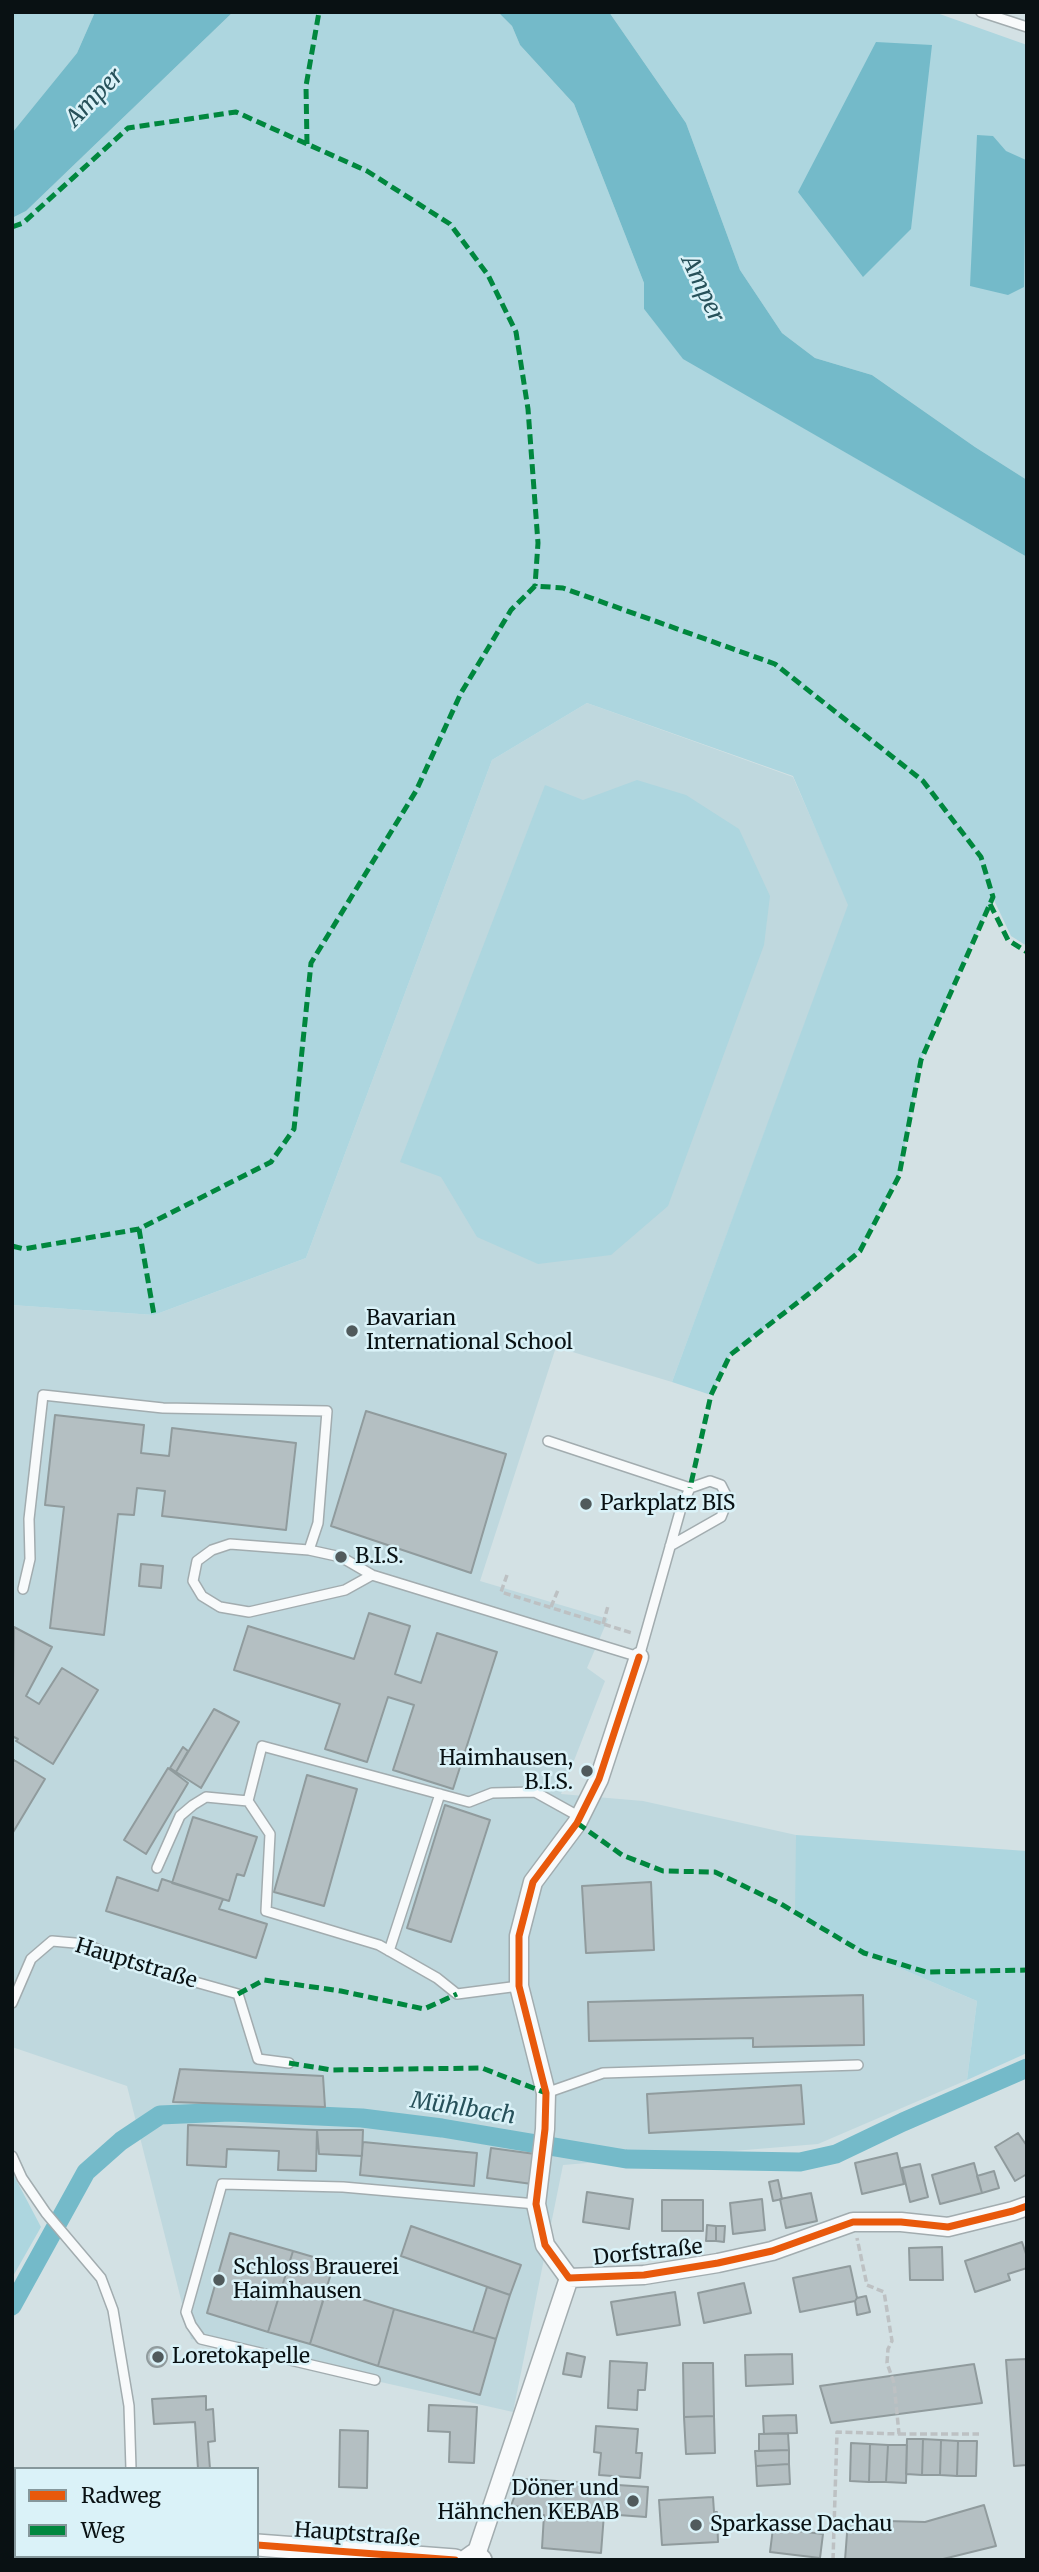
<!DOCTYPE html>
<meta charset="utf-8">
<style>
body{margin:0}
#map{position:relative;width:1039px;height:2572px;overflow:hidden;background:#d3e1e4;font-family:Merriweather,serif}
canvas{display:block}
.frame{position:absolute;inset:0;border:14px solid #091113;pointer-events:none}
.legend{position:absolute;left:14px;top:2467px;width:245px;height:91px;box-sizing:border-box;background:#daf2f8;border:2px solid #86989c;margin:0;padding:9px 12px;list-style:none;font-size:21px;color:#091113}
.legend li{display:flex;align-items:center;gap:14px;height:35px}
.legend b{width:35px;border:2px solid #86989c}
</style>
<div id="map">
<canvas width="1039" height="2572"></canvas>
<div class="frame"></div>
<ul class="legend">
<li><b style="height:9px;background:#e8590c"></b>Radweg</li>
<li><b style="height:9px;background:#00873e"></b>Weg</li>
</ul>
</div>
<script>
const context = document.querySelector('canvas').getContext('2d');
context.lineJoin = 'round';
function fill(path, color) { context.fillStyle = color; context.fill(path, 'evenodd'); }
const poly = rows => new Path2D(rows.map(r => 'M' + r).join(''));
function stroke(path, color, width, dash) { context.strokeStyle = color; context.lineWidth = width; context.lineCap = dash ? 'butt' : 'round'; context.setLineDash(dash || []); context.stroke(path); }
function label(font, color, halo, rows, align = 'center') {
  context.font = font + ' Merriweather,serif'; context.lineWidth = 5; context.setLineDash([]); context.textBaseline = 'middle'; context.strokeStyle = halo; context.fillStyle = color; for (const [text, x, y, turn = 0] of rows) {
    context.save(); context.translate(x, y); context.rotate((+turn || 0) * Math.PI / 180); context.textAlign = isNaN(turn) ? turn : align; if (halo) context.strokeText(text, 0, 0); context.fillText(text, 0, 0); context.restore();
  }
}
fill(poly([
 [587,703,793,777,849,905,672,1382,556,1347,480,1581,608,1619,587,1668,605,1681,561,1794,643,1801,796,1835,796,1913,864,1953,977,2001,967,2080,818,2144,563,2165,513,2412,191,2339,127,2086,12,2047,12,1305,154,1315,306,1258,492,760]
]), '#bfd8de');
fill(poly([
 [12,12,95,12,77,53,12,133],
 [233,12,498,12,512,26,520,45,574,104,644,283,644,309,683,358,1027,557,1027,946,1011,936,993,898,921,1060,899,1176,860,1251,815,1289,730,1355,711,1395,672,1382,848,905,793,776,587,703,492,760,306,1258,154,1315,12,1305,12,218,26,211],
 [609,12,934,12,1027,45,1027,480,975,447,872,375,815,358,782,333,740,270,686,123],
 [637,780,686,795,739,829,770,896,764,945,668,1206,611,1255,538,1264,477,1237,441,1177,400,1162,545,785,583,800],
 [796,1835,1027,1851,1027,2053,967,2080,977,2001,864,1953,795,1913],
 [12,2172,41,2227,12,2278]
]), '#add6df');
fill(poly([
 [95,12,233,12,26,211,12,218,12,133,77,53],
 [498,12,609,12,686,123,740,270,782,333,815,358,872,375,975,447,1027,480,1027,557,683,359,644,309,644,283,574,104,520,45,512,26],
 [876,42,932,45,911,229,863,277,798,192],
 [977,135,993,136,1006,151,1026,160,1024,287,1008,295,970,286]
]), '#74bac9');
stroke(poly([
 [12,2306,86,2172,121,2141,160,2115,230,2112,362,2118,442,2128,626,2159,800,2162,836,2154,903,2122,1027,2068]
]), '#74bac9', 19);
const building = poly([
 [366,1411,506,1454,471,1573,331,1526,366,1411],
 [55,1415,144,1425,141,1453,169,1456,172,1428,296,1443,286,1530,162,1516,165,1491,137,1488,134,1515,118,1514,104,1635,50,1628,64,1507,45,1505,55,1415],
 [141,1564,163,1566,161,1588,139,1586,141,1564],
 [369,1613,410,1626,395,1674,421,1683,437,1633,497,1652,453,1789,393,1770,414,1705,388,1697,367,1762,325,1749,340,1704,234,1670,248,1626,354,1659,369,1613],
 [14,1627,52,1647,26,1696,39,1704,62,1668,98,1690,53,1764,16,1741,18,1739,12,1736,14,1627],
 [214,1709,239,1722,201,1788,176,1772,214,1709],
 [183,1747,188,1751,176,1772,170,1768,183,1747],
 [14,1760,45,1779,12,1834,12,1764,14,1760],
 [168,1768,188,1783,146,1854,124,1840,168,1768],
 [307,1775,357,1789,324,1906,274,1892,307,1775],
 [445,1805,490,1820,451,1942,407,1928,445,1805],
 [193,1817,257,1837,244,1876,237,1874,229,1901,172,1883,193,1817],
 [117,1877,158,1891,162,1879,223,1899,219,1909,267,1924,256,1958,106,1911,117,1877],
 [651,1882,654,1950,586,1953,582,1886,651,1882],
 [863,1995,864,2045,753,2047,753,2038,589,2041,588,2002,863,1995],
 [180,2069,323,2076,325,2107,173,2102,180,2069],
 [801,2085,804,2124,649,2133,647,2094,801,2085],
 [188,2125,317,2130,316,2171,278,2170,279,2151,227,2149,226,2167,187,2165,188,2125],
 [317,2130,363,2130,362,2156,319,2154,317,2130],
 [1018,2133,1027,2146,1027,2174,1015,2181,995,2147,1018,2133],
 [363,2142,477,2153,474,2186,360,2175,363,2142],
 [491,2148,535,2154,532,2184,487,2178,491,2148],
 [897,2153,904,2184,862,2194,855,2163,897,2153],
 [974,2163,982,2193,940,2204,932,2175,974,2163],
 [920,2164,928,2197,910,2202,902,2168,920,2164],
 [994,2171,999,2188,982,2193,977,2176,994,2171],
 [778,2180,782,2199,773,2201,769,2182,778,2180],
 [587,2192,633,2199,629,2229,583,2222,587,2192],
 [811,2193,817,2221,786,2228,780,2199,811,2193],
 [762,2199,765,2230,733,2234,730,2203,762,2199],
 [662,2200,703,2200,703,2231,662,2231,662,2200],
 [707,2225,716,2226,716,2241,706,2241,707,2225],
 [411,2226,521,2265,510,2295,401,2256,411,2226],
 [716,2226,725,2226,724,2242,716,2241,716,2226],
 [230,2233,293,2251,268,2332,207,2313,230,2233],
 [1022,2242,1027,2257,1027,2268,1008,2274,1010,2280,975,2292,965,2261,1022,2242],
 [942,2247,943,2280,910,2280,909,2248,942,2247],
 [293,2251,334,2263,310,2344,268,2332,293,2251],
 [850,2266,857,2298,855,2301,800,2312,793,2278,850,2266],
 [744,2283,751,2313,704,2323,698,2293,744,2283],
 [487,2287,510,2295,496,2339,473,2332,487,2287],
 [327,2288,394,2309,378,2366,310,2344,327,2288],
 [675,2292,680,2325,617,2335,611,2302,675,2292],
 [866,2296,870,2312,857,2315,855,2301,857,2298,866,2296],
 [394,2309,496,2339,480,2395,378,2366,394,2309],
 '147 2357a10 10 0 1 1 20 0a10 10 0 1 1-20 0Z',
 [567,2353,585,2357,581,2377,563,2374,567,2353],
 [792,2354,793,2384,746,2386,745,2355,792,2354],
 [1027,2359,1027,2465,1014,2466,1006,2360,1027,2359],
 [610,2361,647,2363,645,2390,638,2390,637,2410,608,2408,610,2361],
 [683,2363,713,2363,714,2416,684,2417,683,2363],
 [974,2364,982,2403,831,2423,820,2386,974,2364],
 [206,2396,206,2410,213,2409,215,2441,208,2442,210,2469,198,2469,195,2422,154,2424,152,2399,206,2396],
 [429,2405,477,2407,474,2463,449,2462,450,2432,428,2431,429,2405],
 [796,2415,797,2433,764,2434,763,2416,796,2415],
 [714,2416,715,2453,686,2454,684,2417,714,2416],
 [596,2426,638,2429,636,2453,642,2453,640,2478,599,2475,601,2453,594,2452,596,2426],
 [340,2430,368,2431,367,2488,339,2487,340,2430],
 [788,2433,789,2450,759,2451,759,2434,788,2433],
 [907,2439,923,2439,922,2475,906,2474,907,2439],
 [923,2439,941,2440,940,2475,922,2475,923,2439],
 [941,2440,958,2441,957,2476,940,2475,941,2440],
 [958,2441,977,2441,976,2476,957,2476,958,2441],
 [851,2443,870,2444,869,2482,850,2481,851,2443],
 [870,2444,888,2445,886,2482,869,2482,870,2444],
 [888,2445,907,2445,906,2483,886,2482,888,2445],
 [789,2450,789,2464,756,2466,755,2451,789,2450],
 [789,2464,790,2484,757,2486,756,2466,789,2464],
 [526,2479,648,2487,646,2517,604,2514,601,2553,542,2548,544,2515,527,2514,522,2507,511,2506,516,2492,525,2489,526,2479],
 [713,2497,714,2512,717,2512,718,2542,662,2545,659,2500,713,2497],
 [984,2505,996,2546,939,2560,845,2560,848,2520,925,2522,984,2505],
 [773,2528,823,2534,820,2558,770,2552,773,2528]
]);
fill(building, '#b4bfc2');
stroke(building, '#909b9d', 2);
const service = poly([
 [981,12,1027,27],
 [548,1441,690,1488,710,1481,721,1485,728,1499,721,1517,670,1546],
 [372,1575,345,1590,249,1612,220,1607,202,1596,193,1581,197,1561,212,1550,230,1544,309,1550,341,1557,372,1575,639,1657,681,1508,690,1488],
 [23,1589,30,1559,29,1519,43,1395,163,1408,327,1411,318,1523,309,1550],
 [248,1801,262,1746,469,1802,492,1793,535,1792,580,1817],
 [248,1801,270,1834,266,1911,379,1945,437,1978,457,1994,519,1986],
 [157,1868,180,1816,193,1805,206,1797,248,1801],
 [389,1951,440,1794],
 [12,2003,31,1959,52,1941,86,1944,124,1962,238,1994,258,2059,289,2063],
 [546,2093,603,2073,858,2065],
 [12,2156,22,2178,46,2213,101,2278,113,2310,129,2406,131,2469],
 [375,2380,201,2339,191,2325,186,2312,222,2184,343,2187,536,2204]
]);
const minor = poly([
 [569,2278,545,2245,536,2204,545,2129,546,2093,519,1986,519,1936,533,1882,577,1823,599,1779,639,1657],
 [569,2278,644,2275,718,2263,772,2251,853,2222,901,2222,948,2227,1013,2211,1027,2206],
 [476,2555,569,2278]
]);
const tertiary = poly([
 [257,2545,455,2560],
 [467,2560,474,2555,481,2560]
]);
const secondary = poly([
 [12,2533,16,2533],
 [142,2556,142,2560]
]);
stroke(service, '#a2acaf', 12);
stroke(minor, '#a2acaf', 21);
stroke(tertiary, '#a2acaf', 24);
stroke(secondary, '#a2acaf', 28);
stroke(poly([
 [507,1575,501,1592,632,1633],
 [551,1607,558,1590],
 [603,1624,608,1606],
 [899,2434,979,2434],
 [833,2560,837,2432,899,2434,894,2383,887,2363,888,2349,892,2341,884,2292,867,2285,857,2238]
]), '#bdc1c3', 3.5, [7, 3.5]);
stroke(service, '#f8fafb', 9);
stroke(minor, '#f8fafb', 18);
stroke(tertiary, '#f8fafb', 21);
stroke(secondary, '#ecf4f5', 24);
stroke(poly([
 [307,144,306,86,319,12],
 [12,227,23,223,128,128,236,112,367,171,450,224,488,275,516,332,528,409,538,543,535,586],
 [990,904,1008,940,1027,952],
 [139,1229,154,1315],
 [12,1246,24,1249,139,1229,271,1162,294,1129,311,963,416,791,461,693,511,610,535,586,563,588,775,664,923,781,981,857,993,897,921,1060,899,1176,860,1251,815,1289,730,1355,711,1395,690,1488],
 [577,1823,622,1855,663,1871,715,1872,781,1904,864,1953,926,1972,1027,1970],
 [238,1994,264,1980,341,1991,424,2009,457,1994],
 [289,2063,332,2070,482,2068,546,2093],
 [171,2560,171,2556]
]), '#00873e', 5, [10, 5]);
stroke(poly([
 [639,1657,599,1779,577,1823,533,1882,519,1936,519,1986,546,2093,545,2129,536,2204,545,2245,569,2278,644,2275,718,2263,772,2251,853,2222,901,2222,948,2227,1013,2211,1027,2206],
 [257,2545,455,2560]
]), '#e8590c', 7);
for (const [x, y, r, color] of [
 [352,1331,7,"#505a5c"],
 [586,1504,7,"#505a5c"],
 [341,1557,7,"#505a5c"],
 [587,1771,7,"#505a5c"],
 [219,2280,7,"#505a5c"],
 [158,2357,7,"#505a5c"],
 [633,2501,7,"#505a5c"],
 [696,2525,7,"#505a5c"]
]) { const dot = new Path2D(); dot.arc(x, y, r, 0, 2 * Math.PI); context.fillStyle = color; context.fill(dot); stroke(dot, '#daf2f8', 2.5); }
label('21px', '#091113', '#daf2f8', [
 ["Bavarian",366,1319],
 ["International School",366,1343],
 ["Parkplatz BIS",600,1504],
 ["B.I.S.",355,1557],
 ["Haimhausen,",573,1759,"right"],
 ["B.I.S.",573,1783,"right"],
 ["Schloss Brauerei",233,2268],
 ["Haimhausen",233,2292],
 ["Loretokapelle",172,2357],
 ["Döner und",619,2489,"right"],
 ["Hähnchen KEBAB",619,2513,"right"],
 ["Sparkasse Dachau",710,2525]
], 'left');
label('21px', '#091113', '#daf2f8', [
 ["Hauptstraße",136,1964,17],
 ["Dorfstraße",648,2253,-6],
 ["Hauptstraße",357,2535,4]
]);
label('italic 23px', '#27515a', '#daf2f8', [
 ["Amper",95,98,-46],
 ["Amper",702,289,65],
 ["Mühlbach",463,2109,9]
]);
</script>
